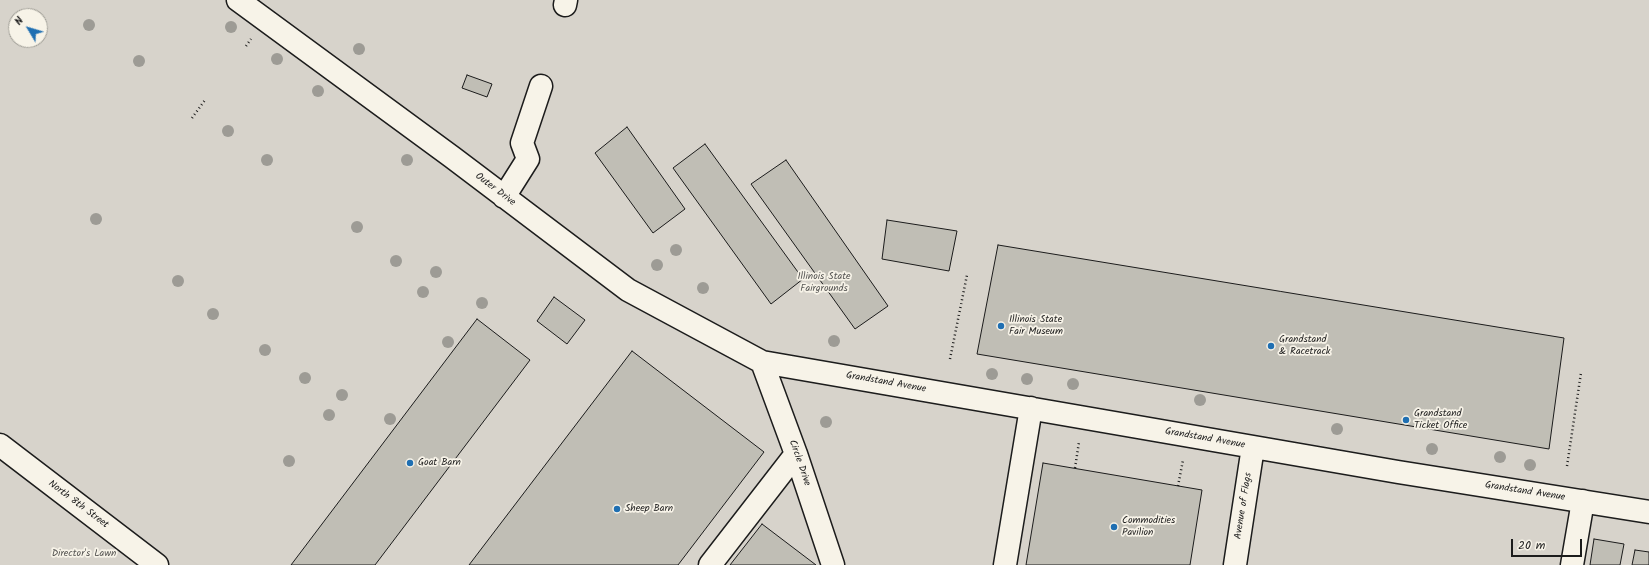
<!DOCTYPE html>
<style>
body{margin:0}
#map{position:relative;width:1649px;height:565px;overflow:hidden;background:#f7f3e8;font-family:Kalam,sans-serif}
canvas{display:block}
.north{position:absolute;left:8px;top:8px;width:40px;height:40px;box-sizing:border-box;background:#f7f3e8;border:1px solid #9f9d96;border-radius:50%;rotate:308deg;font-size:11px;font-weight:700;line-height:16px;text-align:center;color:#1c1c1c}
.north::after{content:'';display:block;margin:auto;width:14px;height:18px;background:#1f6fb2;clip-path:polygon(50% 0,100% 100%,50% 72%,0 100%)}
.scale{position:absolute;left:1511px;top:539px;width:71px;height:18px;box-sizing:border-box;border:2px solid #1c1c1c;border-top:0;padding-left:5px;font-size:12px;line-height:14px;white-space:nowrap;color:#1c1c1c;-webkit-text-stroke:3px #f7f3e8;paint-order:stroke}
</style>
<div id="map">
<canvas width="1649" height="565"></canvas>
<div class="north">N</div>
<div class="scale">20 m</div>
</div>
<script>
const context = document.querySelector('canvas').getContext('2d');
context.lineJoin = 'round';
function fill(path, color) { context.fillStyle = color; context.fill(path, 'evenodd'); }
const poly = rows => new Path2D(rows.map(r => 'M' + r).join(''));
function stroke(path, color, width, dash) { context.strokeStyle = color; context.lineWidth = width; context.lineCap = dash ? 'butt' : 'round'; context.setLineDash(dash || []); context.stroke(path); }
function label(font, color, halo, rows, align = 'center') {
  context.font = font + ' Kalam,sans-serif'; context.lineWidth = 3.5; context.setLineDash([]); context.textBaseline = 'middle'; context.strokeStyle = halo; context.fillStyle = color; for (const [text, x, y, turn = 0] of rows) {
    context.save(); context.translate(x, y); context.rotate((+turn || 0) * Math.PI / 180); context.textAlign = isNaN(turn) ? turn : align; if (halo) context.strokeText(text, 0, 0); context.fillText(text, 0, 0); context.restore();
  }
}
fill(poly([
 [0,0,1649,0,1649,565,0,565],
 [16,16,40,16,40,40,16,40]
]), '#d7d3cb');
const building = poly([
 [467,75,492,84,487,97,462,88,467,75],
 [627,127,685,209,653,233,595,153,627,127],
 [705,144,803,279,771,304,673,168,705,144],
 [786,160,888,306,855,329,751,184,786,160],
 [887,220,957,231,949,271,882,259,887,220],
 [998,245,1564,338,1549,449,977,354,998,245],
 [554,297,585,320,567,344,537,321,554,297],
 [477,319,530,360,375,565,291,565,477,319],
 [632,351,764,452,678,565,469,565,632,351],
 [1043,463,1202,490,1190,565,1026,565,1043,463],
 [762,524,816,565,730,565,762,524],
 [1594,539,1624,544,1620,565,1590,565,1594,539],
 [1635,550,1649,552,1649,565,1632,565,1635,550]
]);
fill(building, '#c0beb5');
stroke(building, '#1c1c1c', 1);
const minor = poly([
 [238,0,452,157,628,290,762,362,1398,472,1649,512],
 [565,5,566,0],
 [504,197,528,159,522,143,541,86],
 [762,362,796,454,833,565],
 [0,445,157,565],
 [710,565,796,454],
 [1005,565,1031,408],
 [1235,565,1253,447],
 [1572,565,1583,501]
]);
stroke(minor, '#1c1c1c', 25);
stroke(poly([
 [246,46,251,39],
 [192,118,205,100],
 [950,359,967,275],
 [1567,466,1581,373],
 [1075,468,1079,442],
 [1178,486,1183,460]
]), '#1c1c1c', 2.5, [1, 3]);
stroke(minor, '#f7f3e8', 22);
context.fillStyle = '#9d9b95';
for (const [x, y] of [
 [89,25],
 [231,27],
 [359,49],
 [277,59],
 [139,61],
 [318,91],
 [228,131],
 [267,160],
 [407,160],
 [96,219],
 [357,227],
 [676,250],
 [396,261],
 [657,265],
 [436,272],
 [178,281],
 [703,288],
 [423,292],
 [482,303],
 [213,314],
 [834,341],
 [448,342],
 [265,350],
 [992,374],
 [305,378],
 [1027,379],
 [1073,384],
 [342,395],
 [1200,400],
 [329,415],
 [390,419],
 [826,422],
 [1337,429],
 [1432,449],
 [1500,457],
 [289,461],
 [1530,465]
]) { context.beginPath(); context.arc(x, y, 6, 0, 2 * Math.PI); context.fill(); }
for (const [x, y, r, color] of [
 [1001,326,4,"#1f6fb2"],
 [1271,346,4,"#1f6fb2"],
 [1406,420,4,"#1f6fb2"],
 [410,463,4,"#1f6fb2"],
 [617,509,4,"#1f6fb2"],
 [1114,527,4,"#1f6fb2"]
]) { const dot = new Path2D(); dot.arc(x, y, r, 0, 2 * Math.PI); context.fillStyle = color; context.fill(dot); stroke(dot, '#f7f3e8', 1.5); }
label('10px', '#1c1c1c', '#f7f3e8', [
 ["Outer Drive",495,190,37],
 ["Grandstand Avenue",886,383,10],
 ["Grandstand Avenue",1205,439,10],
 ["Circle Drive",799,463,71],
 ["Grandstand Avenue",1525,492,9],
 ["North 8th Street",78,505,37],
 ["Avenue of Flags",1244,506,-81]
]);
label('10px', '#545351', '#f7f3e8', [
 ["Illinois State",824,277],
 ["Fairgrounds",824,289],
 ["Director's Lawn",84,554]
]);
label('10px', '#1c1c1c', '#f7f3e8', [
 ["Illinois State",1009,320],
 ["Fair Museum",1009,332],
 ["Grandstand",1279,340],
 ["& Racetrack",1279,352],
 ["Grandstand",1414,414],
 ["Ticket Office",1414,426],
 ["Goat Barn",418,463],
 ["Sheep Barn",625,509],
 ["Commodities",1122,521],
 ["Pavilion",1122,533]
], 'left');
</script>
